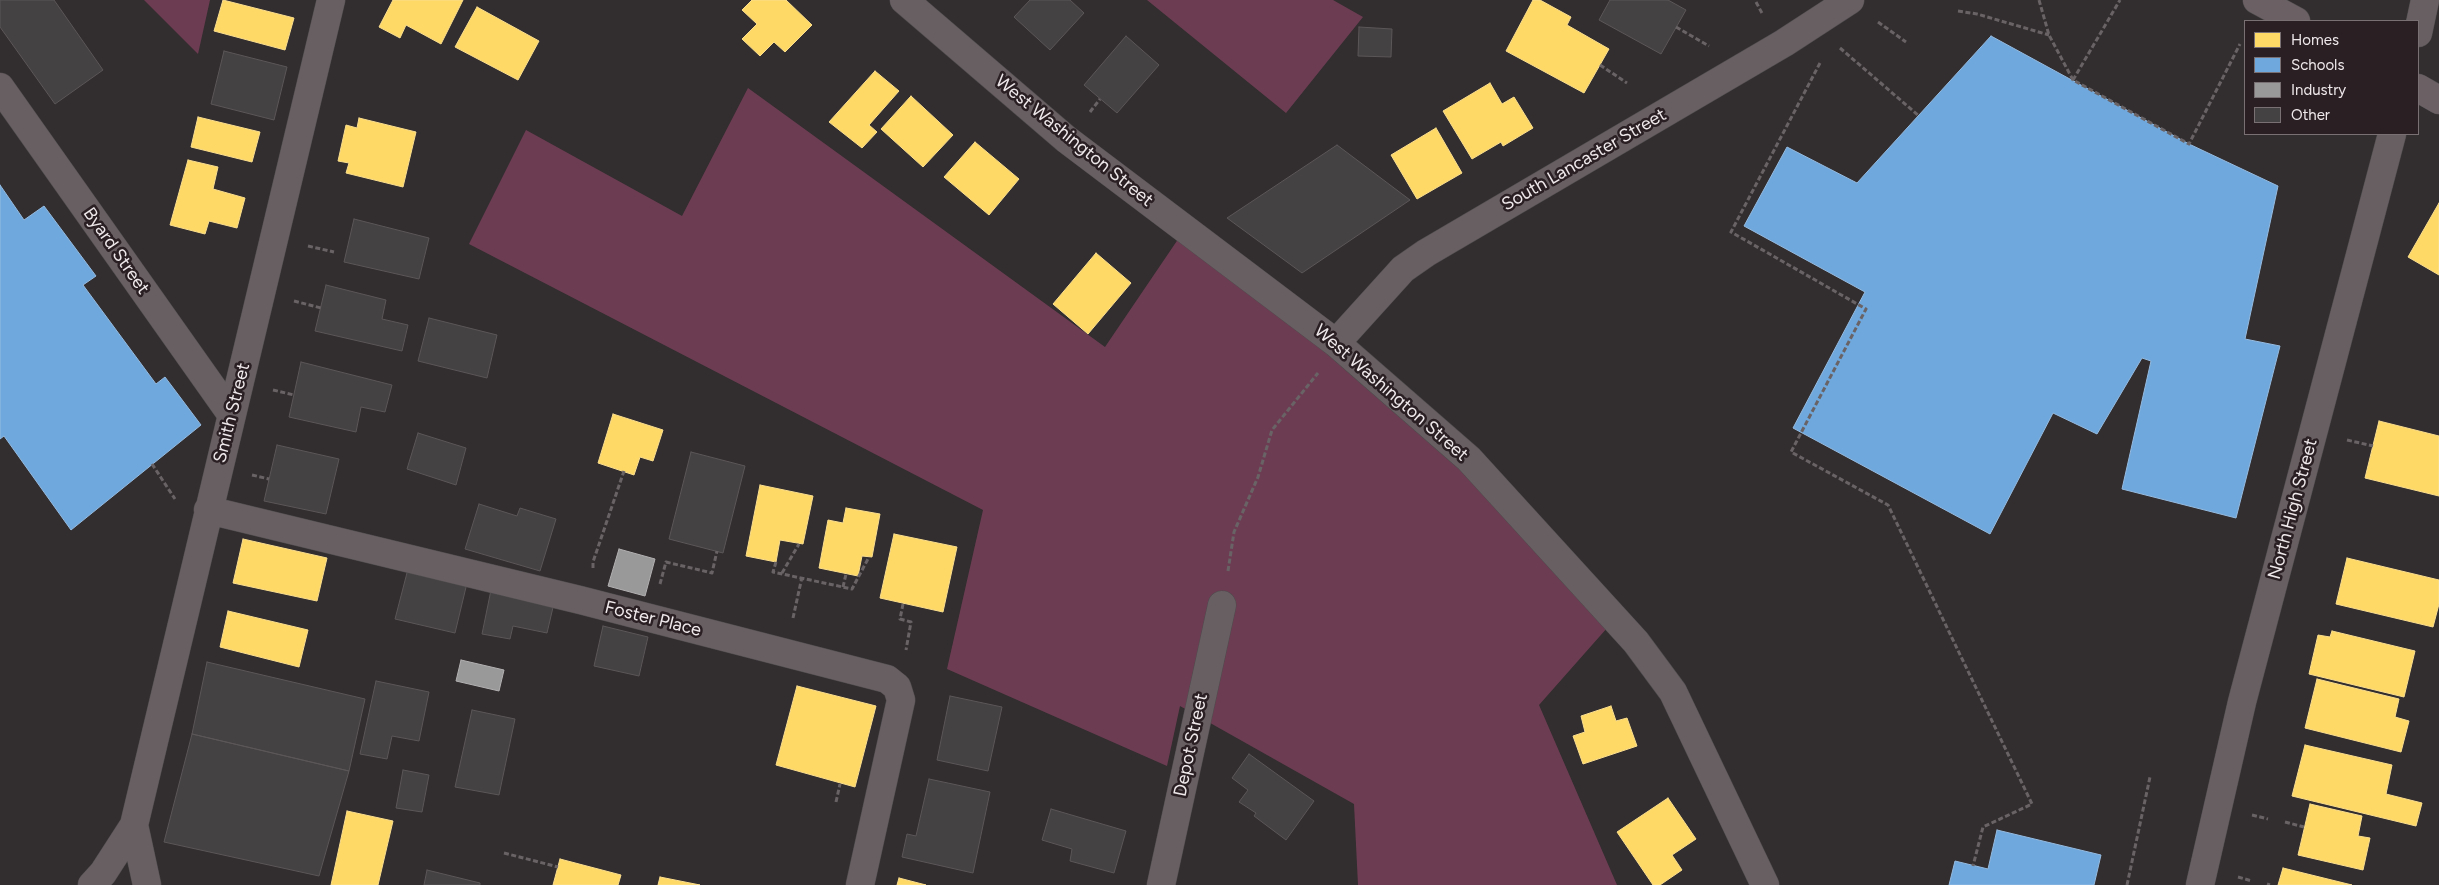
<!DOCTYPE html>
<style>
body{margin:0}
#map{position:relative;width:2439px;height:885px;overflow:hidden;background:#322d2f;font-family:Figtree,sans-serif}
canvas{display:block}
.legend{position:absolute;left:2244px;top:20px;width:175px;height:115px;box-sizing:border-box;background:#2a2024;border:1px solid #797074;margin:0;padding:6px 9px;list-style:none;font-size:15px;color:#efe8eb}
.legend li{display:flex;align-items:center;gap:10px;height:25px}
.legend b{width:25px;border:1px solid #797074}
</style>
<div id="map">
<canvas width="2439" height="885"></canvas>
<ul class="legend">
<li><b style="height:14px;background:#ffd966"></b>Homes</li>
<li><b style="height:14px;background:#6fa8dc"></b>Schools</li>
<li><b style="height:14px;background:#999"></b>Industry</li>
<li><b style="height:14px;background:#454243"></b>Other</li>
</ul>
</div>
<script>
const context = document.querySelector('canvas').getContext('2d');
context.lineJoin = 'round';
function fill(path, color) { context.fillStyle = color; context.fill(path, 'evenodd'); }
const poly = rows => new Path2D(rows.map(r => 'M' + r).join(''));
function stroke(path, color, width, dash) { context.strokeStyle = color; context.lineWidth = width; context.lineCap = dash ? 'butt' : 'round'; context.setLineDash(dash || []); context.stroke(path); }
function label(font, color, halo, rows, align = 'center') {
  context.font = font + ' Figtree,sans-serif'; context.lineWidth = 5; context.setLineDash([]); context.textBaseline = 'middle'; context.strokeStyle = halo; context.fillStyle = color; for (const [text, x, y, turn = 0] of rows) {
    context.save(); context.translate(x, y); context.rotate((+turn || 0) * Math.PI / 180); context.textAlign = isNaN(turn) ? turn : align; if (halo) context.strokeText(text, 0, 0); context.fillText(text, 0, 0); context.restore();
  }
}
fill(poly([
 [144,0,210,0,198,54],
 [1147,0,1333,0,1363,17,1286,113],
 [748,88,1105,347,1185,229,1336,343,1615,619,1539,705,1617,885,1358,885,1354,804,1180,706,1167,766,947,669,983,510,469,244,526,130,682,216]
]), '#6c3d52');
const homes = poly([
 [223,0,294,18,285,50,214,31,223,0],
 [393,0,463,0,441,44,406,25,400,38,379,27,393,0],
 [752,0,786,0,812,25,785,52,774,42,760,56,742,39,757,24,742,10,752,0],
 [1533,0,1540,0,1571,17,1567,25,1609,49,1584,93,1506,51,1533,0],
 [477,7,539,41,518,80,455,47,477,7],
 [875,71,899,91,869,125,877,132,862,148,829,122,875,71],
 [1490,83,1502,104,1514,97,1533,128,1503,146,1501,142,1472,159,1443,111,1490,83],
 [911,96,953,135,923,167,881,129,911,96],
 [198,117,260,132,252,162,191,147,198,117],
 [359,118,416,132,403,187,346,173,349,163,338,161,346,125,357,128,359,118],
 [1436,128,1462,173,1417,199,1391,155,1436,128],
 [975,142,1019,179,989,215,944,177,975,142],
 [188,160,218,167,213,189,245,198,237,228,209,221,205,234,170,225,188,160],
 [2439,203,2439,275,2408,257,2439,203],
 [1096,253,1131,283,1088,334,1053,304,1096,253],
 [613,414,663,430,653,461,640,457,634,475,598,463,613,414],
 [2379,421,2439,436,2439,496,2365,478,2379,421],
 [760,485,813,496,803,544,780,540,776,562,746,556,760,485],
 [846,508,880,514,872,557,862,556,858,576,819,568,828,520,843,523,846,508],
 [894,534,957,547,943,612,880,598,894,534],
 [243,539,327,558,317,601,233,583,243,539],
 [2347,558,2439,580,2439,604,2433,627,2336,604,2347,558],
 [228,611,308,630,299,667,220,647,228,611],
 [2332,631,2415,651,2404,697,2309,674,2318,635,2330,637,2332,631],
 [2317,679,2399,699,2395,717,2409,721,2401,752,2305,728,2317,679],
 [797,686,876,706,855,787,776,765,797,686],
 [1611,706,1616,721,1627,718,1637,746,1583,764,1573,736,1585,732,1581,716,1611,706],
 [2305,745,2392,765,2386,794,2422,803,2416,826,2292,796,2305,745],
 [1668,798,1696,839,1672,855,1682,870,1660,885,1653,885,1617,832,1668,798],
 [2310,804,2362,816,2358,836,2370,838,2363,870,2298,855,2310,804],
 [347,811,393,821,378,885,331,885,347,811],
 [560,859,621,875,618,885,553,885,560,859],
 [2283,868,2352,885,2278,885,2283,868],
 [660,877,700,885,658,885,660,877],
 [899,878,926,885,897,885,899,878]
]);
fill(homes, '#ffd966');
stroke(homes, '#fade8e', 1);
const schools = poly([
 [1991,36,2189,144,2278,186,2245,339,2280,346,2236,518,2122,489,2151,361,2142,358,2097,434,2053,413,1990,534,1793,428,1865,292,1744,226,1787,147,1857,183,1991,36],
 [0,185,24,220,44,206,96,276,83,285,156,384,165,377,201,425,71,530,4,436,0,439,0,185],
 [1997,830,2101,855,2094,885,1949,885,1955,861,1988,869,1997,830]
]);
fill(schools, '#6fa8dc');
stroke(schools, '#95bbe0', 1);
const industry = poly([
 [619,549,655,559,645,596,608,586,619,549],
 [461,660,504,670,499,691,456,681,461,660]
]);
fill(industry, '#999');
stroke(industry, '#b3b1b2', 1);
const building = poly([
 [0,0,54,0,103,70,55,104,0,27,0,0],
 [1030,0,1070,0,1084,13,1050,50,1014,17,1030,0],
 [1610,0,1668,0,1686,10,1661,54,1599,20,1610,0],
 [1359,27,1392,29,1391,57,1358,56,1359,27],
 [1126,36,1159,65,1117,113,1084,85,1126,36],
 [224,51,287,67,274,120,211,104,224,51],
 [1337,145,1410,200,1302,273,1227,218,1337,145],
 [354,219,429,238,419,279,344,262,354,219],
 [326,285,386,300,382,319,408,325,402,351,315,331,326,285],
 [429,318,497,335,487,378,418,361,429,318],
 [301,362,392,385,385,412,361,407,356,432,289,417,301,362],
 [418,433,466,448,456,485,407,469,418,433],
 [277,445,339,459,326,514,264,501,277,445],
 [691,452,745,466,723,553,669,539,691,452],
 [479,504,517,516,520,508,556,519,540,571,465,549,479,504],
 [408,569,467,583,455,633,395,619,408,569],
 [491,590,554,603,547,633,513,626,510,639,482,634,491,590],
 [603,626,648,637,639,676,594,666,603,626],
 [207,662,365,699,349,771,192,734,207,662],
 [376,681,429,692,419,741,392,736,387,759,360,754,376,681],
 [950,696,1002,707,988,771,937,760,950,696],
 [472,710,515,719,499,795,455,787,472,710],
 [192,734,349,771,319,876,164,842,192,734],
 [1249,754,1314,801,1286,840,1254,816,1256,813,1239,802,1248,790,1232,778,1249,754],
 [403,770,429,775,422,812,396,808,403,770],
 [929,779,990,792,973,873,902,857,907,834,916,836,929,779],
 [1051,809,1126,831,1114,873,1070,861,1072,849,1042,840,1051,809],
 [427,870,480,883,480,885,424,885,427,870]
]);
fill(building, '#454243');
stroke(building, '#5b5658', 1);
const street = poly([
 [904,0,1066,139,1336,343,1469,459,1636,642,1673,692,1765,885],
 [2418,33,2425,0],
 [0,87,231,414],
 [1336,343,1403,269,1426,253,1784,43,1850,0],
 [208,510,580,600,887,679,897,687,901,700,860,885],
 [134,825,147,885],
 [92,885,103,873,134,825,331,0],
 [1161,885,1222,605],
 [2200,885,2242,702,2392,134]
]);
const secondary = poly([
 [2257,0,2296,21],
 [2418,88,2439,100]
]);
stroke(street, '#4f4c4d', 29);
stroke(secondary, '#4f4c4d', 29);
stroke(poly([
 [2039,0,2049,35,2073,80,2189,144,2240,44],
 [1756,2,1763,15],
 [1958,11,1977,14,2049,35],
 [1878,22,1906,42],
 [1676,27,1709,46],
 [1840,48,1919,116],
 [1820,63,1731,232,1866,309,1791,452,1888,505,2032,804,1983,827,1973,866],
 [1600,65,1627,83],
 [2073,80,2120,0],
 [1090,112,1100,99],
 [308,246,334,252],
 [294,301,321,308],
 [273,390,294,395],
 [2347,440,2373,446],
 [152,464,175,499],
 [252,475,269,479],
 [776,562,773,572,852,589,869,557],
 [593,568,593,562,624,471],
 [1228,571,1234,532,1258,477,1272,430,1318,373],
 [782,573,799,544],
 [660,584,666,562,712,573,717,551],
 [843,587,846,574],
 [903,604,900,619,911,622,906,650],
 [793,618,802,577],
 [836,802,840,784],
 [2252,815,2268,819],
 [2285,822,2304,827],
 [504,853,558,867],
 [2238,877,2252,881],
 [2267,884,2270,885],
 [2127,885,2150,777]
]), '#696366', 3, [5, 2.5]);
stroke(street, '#685f63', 28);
stroke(secondary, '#6b6165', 28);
label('18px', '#efe8eb', '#2a2024', [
 ["West Washington Street",1074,141,39],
 ["South Lancaster Street",1584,160,-30],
 ["Byard Street",116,251,55],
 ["West Washington Street",1391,393,41],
 ["Smith Street",232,413,-76],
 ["North High Street",2293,509,-75],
 ["Foster Place",653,619,14],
 ["Depot Street",1191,745,-78]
]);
</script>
